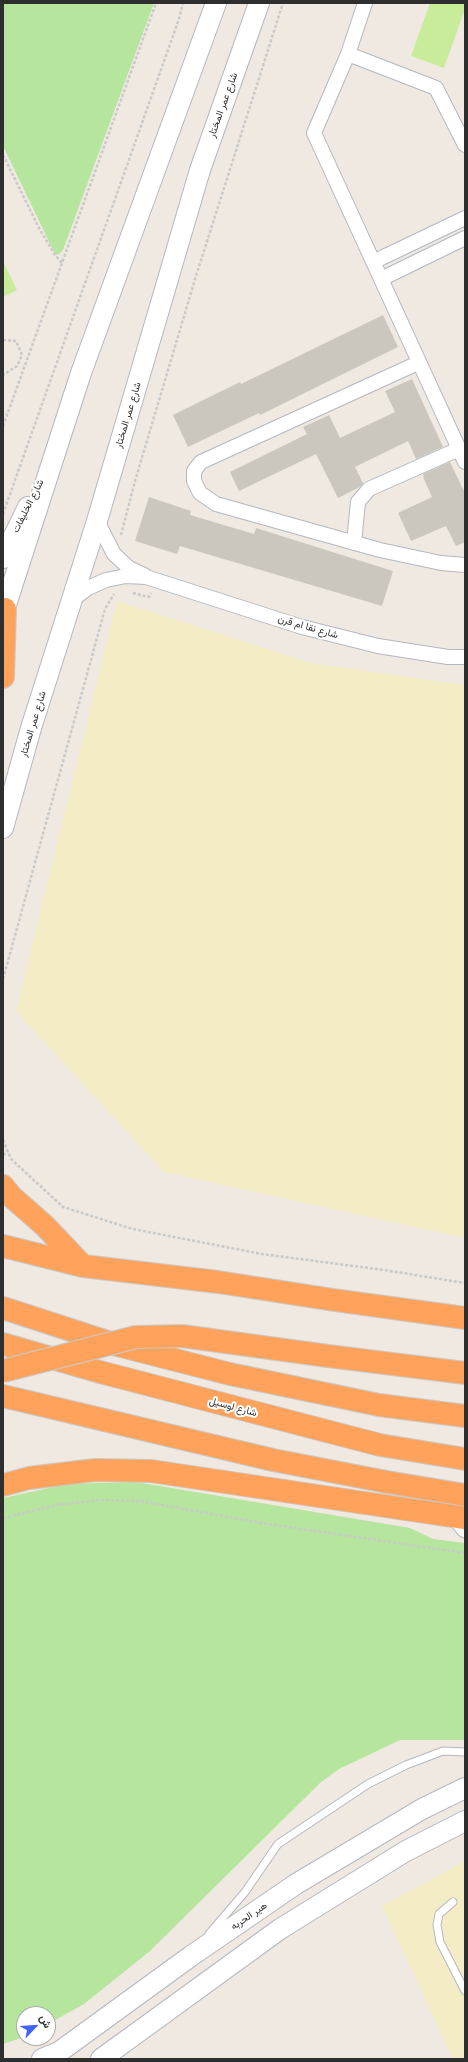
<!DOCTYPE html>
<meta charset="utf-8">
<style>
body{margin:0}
#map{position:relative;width:468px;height:2062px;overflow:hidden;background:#efe9e1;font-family:Inter,Vazirmatn,sans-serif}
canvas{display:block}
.frame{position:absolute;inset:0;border:4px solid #2e2e2e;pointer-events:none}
.north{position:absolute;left:16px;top:2006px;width:40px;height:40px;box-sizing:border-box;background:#fff;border:1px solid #ababab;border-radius:50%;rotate:65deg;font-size:11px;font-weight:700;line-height:16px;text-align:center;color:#2e2e2e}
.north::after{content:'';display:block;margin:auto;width:14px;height:18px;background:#4264fb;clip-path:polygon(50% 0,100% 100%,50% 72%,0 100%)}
</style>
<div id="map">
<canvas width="468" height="2062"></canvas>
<div class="frame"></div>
<div class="north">ش</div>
</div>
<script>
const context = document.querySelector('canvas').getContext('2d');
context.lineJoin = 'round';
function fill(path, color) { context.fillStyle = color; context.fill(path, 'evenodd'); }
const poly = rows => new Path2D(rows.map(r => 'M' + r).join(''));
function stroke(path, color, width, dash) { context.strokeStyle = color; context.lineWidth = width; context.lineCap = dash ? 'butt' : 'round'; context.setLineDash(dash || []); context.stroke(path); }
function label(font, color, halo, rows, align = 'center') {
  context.font = font + ' Inter,Vazirmatn,sans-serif'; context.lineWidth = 4; context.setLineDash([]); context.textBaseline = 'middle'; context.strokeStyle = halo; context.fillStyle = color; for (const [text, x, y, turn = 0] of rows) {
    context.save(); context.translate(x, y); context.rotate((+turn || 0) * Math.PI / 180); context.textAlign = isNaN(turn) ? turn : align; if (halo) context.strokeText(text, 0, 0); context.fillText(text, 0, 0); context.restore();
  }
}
fill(poly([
 [3,3,154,3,63,250,58,255,55,254,3,146],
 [136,1482,410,1528,433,1539,465,1543,465,1740,400,1740,339,1769,320,1783,150,1951,84,2004,48,2024,48,2014,24,2014,24,2037,3,2044,3,1498,67,1484]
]), '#b6e59e');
fill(poly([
 [117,601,311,663,465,685,465,1238,164,1172,16,1011],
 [465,1861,465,2059,453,2059,382,1906]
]), '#f3ecc5');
fill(poly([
 [430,3,465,3,465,9,444,68,411,56],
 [3,261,17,290,3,297]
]), '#c9ec9a');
fill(poly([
 [383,315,398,347,260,415,259,413,188,447,173,415,240,382,241,384],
 [412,379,443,447,416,459,408,441,355,467,363,483,360,487,338,498,316,454,239,491,230,472,307,434,303,427,329,415,340,438,395,412,385,391],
 [450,462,465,493,465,542,456,546,446,526,411,541,398,513,432,497,423,477,424,477,423,474],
 [149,497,191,511,190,515,254,534,256,528,393,571,382,606,180,546,177,554,135,541]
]), '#cbc7bf');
const lane = poly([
 [452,1521,462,1533,465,1534],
 [453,1902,439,1914,437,1925,440,1942,465,1991],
 [209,1934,245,1892,278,1844,368,1784,406,1765,443,1751,465,1752]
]);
const street = poly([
 [365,3,348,54,314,133,465,462],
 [348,54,436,88,465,145],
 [373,262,465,218],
 [381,279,465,238],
 [418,363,201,462,194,471,194,481,200,493,216,504,380,550,441,563,465,565],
 [97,521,114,554,129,568,144,575],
 [354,543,358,502,369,489,459,449],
 [72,600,88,588,106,580,126,576,146,577,302,627,378,646,448,657,465,657]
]);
const secondary = poly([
 [3,558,28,507],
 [3,614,81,373,216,3],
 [3,828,31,728,97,521,200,170,259,3],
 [42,2059,59,2052,191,1956,296,1884,422,1809,465,1788],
 [101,2059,280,1929,406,1851,465,1821]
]);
const highway = poly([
 [3,677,5,609],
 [3,1186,12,1197,45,1226,83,1266],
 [3,1246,83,1266,218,1282,334,1300,465,1318],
 [3,1308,117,1345,230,1374,379,1405,465,1416],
 [3,1344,100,1372,380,1445,465,1459],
 [328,1356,465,1373],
 [3,1396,273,1460,387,1482,465,1495],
 [3,1485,29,1478,95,1470,151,1471,465,1518]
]);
stroke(lane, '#b4b7c1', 9);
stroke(street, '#b4b7c1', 16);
stroke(secondary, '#b4b7c1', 22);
stroke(highway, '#c9c9c9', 24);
stroke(poly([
 [3,155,39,228,55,255,62,263],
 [3,340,16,341,22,355,17,366,3,375],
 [3,426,156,3],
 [3,514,179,19,183,3],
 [121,535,135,481,196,276,283,3],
 [133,593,149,597,151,593],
 [3,979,105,609,114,594],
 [3,1140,11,1159,63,1207,133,1229,262,1254,384,1270,465,1283],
 [3,1155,8,1152],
 [3,1518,57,1505,100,1500,140,1501,261,1523,465,1553]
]), '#c9c9c9', 2.5, [3, 2]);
stroke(lane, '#fff', 7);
stroke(street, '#fff', 14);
stroke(secondary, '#fff', 20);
stroke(highway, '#ffa35c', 22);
const highwayBridge = poly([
 [3,1371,136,1337,182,1336,328,1356]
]);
stroke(highwayBridge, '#c9c9c9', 24, []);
stroke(highwayBridge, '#ffa35c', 22);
label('10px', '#2e2e2e', '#fff', [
 ["شارع عمر المختار",223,105,-70],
 ["شارع عمر المختار",128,415,-73],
 ["شارع الخليفات",28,506,-63],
 ["شارع نقا ام قرن",308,627,16],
 ["شارع عمر المختار",33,724,-73],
 ["شارع لوسيل",233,1407,15],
 ["هير الحربه",249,1916,-34]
]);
</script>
